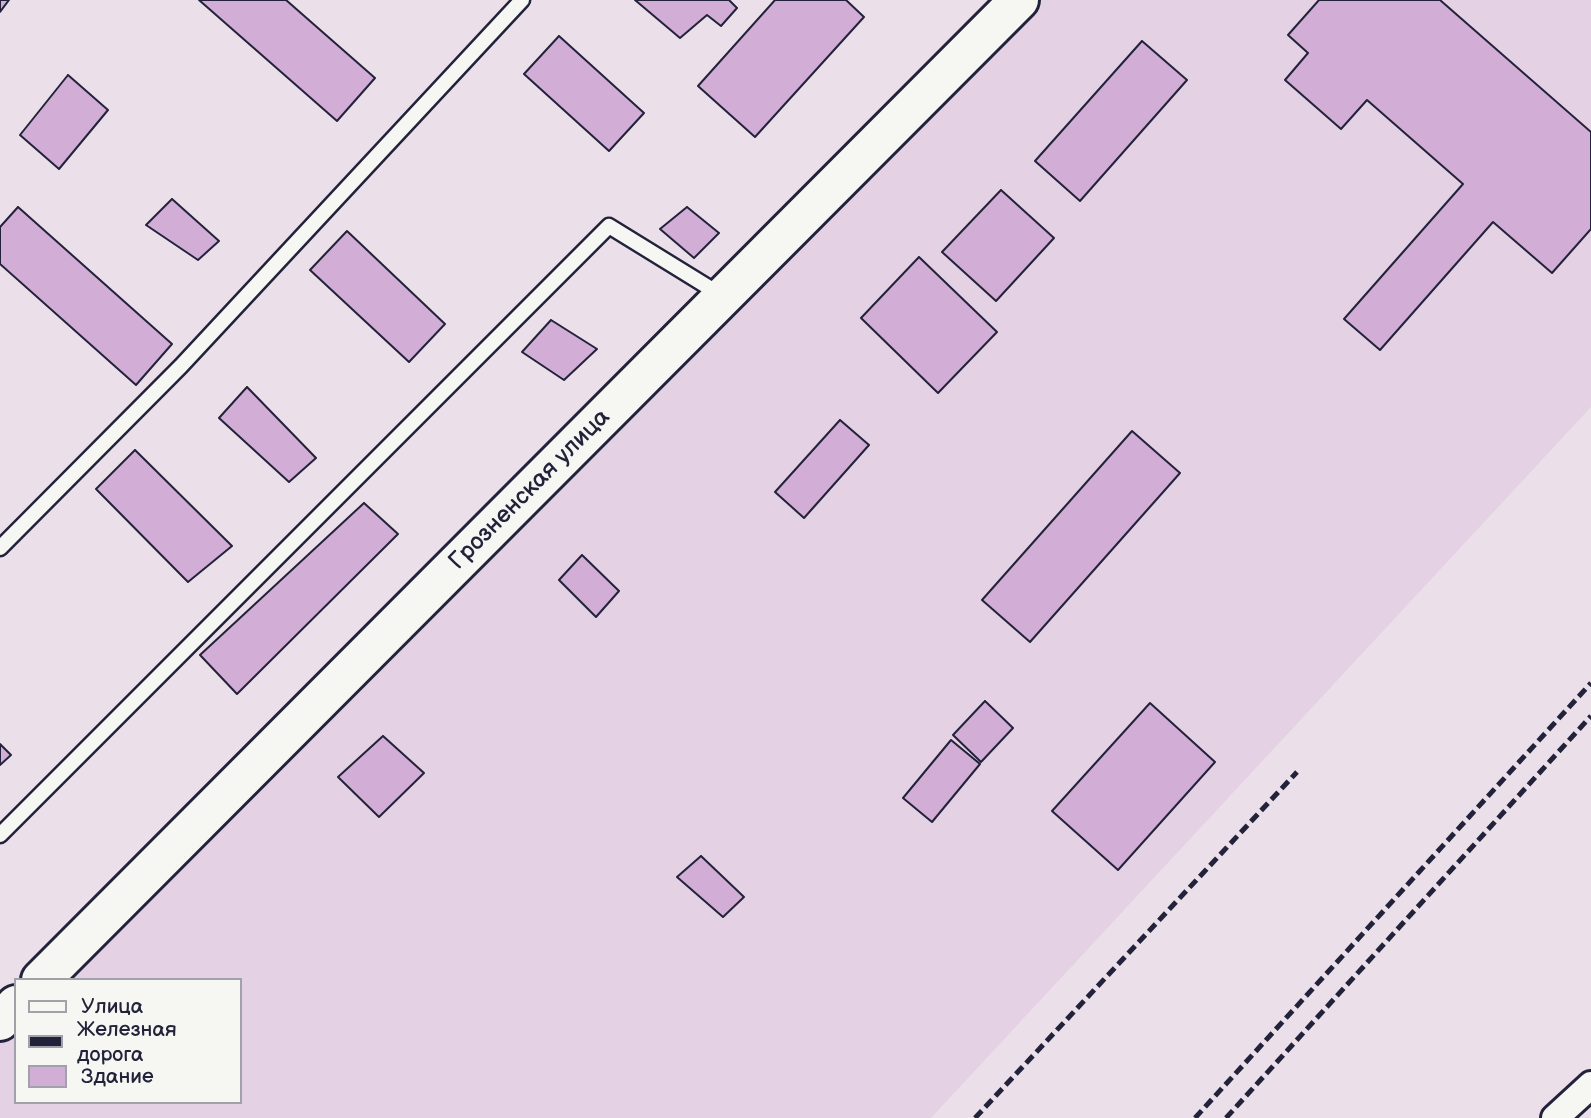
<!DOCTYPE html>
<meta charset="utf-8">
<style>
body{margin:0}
#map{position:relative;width:1591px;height:1118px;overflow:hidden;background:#ebe0e9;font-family:"Balsamiq Sans",sans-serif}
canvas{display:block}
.legend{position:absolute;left:14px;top:978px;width:228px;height:126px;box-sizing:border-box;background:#f6f6f2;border:2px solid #a1a1a9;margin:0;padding:9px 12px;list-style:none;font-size:21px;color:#22223b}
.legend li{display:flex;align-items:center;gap:14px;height:35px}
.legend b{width:35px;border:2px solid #a1a1a9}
</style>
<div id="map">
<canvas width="1591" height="1118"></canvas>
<ul class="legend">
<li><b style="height:9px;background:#f6f6f2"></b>Улица</li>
<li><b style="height:9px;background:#22223b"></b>Железная дорога</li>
<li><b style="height:19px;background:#d2add5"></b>Здание</li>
</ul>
</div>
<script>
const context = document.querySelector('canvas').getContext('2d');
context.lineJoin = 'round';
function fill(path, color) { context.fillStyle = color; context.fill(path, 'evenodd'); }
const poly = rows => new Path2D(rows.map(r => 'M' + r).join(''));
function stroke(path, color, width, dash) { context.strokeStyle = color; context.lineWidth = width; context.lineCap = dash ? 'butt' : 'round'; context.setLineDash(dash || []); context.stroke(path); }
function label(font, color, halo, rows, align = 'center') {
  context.font = font + ' "Balsamiq Sans",sans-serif'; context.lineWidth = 5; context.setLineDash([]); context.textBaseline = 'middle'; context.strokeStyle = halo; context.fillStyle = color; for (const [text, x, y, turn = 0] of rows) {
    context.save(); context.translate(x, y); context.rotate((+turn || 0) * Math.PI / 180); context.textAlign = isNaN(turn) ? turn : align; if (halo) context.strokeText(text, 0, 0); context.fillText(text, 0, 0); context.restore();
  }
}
fill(poly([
 [1019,0,1591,0,1591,407,931,1118,0,1118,0,1017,16,1001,16,1102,240,1102,240,980,37,980]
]), '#e4d1e3');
const building = poly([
 [0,0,9,0,0,12,0,0],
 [199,0,286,0,375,78,337,121,199,0],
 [635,0,729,0,737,8,721,26,707,15,680,38,635,0],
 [775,0,846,0,864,17,755,137,698,86,775,0],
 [1319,0,1440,0,1591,132,1591,229,1552,273,1493,222,1380,350,1344,319,1463,184,1367,100,1341,129,1285,80,1308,53,1288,35,1319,0],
 [559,36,644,113,609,151,524,74,559,36],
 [1142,41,1187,80,1080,201,1035,161,1142,41],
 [68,75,108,110,59,169,20,135,68,75],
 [1001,190,1054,238,996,301,942,252,1001,190],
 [172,199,219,241,198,260,146,225,172,199],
 [18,207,172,344,136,385,0,264,0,227,18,207],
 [687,207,719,233,694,258,660,229,687,207],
 [347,231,445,324,409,362,310,270,347,231],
 [919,257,997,332,938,393,861,318,919,257],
 [551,320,597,349,564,380,522,352,551,320],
 [247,387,316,458,289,482,219,418,247,387],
 [840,420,869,445,804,518,775,492,840,420],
 [1132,431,1180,473,1030,642,982,600,1132,431],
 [135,450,232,546,188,582,96,489,135,450],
 [364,503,398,534,237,694,200,655,364,503],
 [582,555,619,591,596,617,559,580,582,555],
 [985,701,1013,728,981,762,953,735,985,701],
 [1150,703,1215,762,1118,870,1052,811,1150,703],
 [383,736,424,773,379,817,338,777,383,736],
 [951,740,980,764,932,822,903,798,951,740],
 [0,744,11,755,0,765,0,744],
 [701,856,744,897,723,917,677,877,701,856]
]);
fill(building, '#d2add5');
stroke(building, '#22223b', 2);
const lane = poly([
 [0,548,181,366,522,0],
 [0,835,609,226,721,295]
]);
const street = poly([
 [1555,1118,1591,1085]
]);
const primary = poly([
 [41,980,1019,0],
 [0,1021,16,1005]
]);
stroke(lane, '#22223b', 19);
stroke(street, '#22223b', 32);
stroke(primary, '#22223b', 44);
stroke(lane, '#f6f6f2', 14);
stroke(street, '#f6f6f2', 26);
stroke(primary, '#f6f6f2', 38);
stroke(poly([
 [975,1118,1297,772],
 [1195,1118,1591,683],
 [1226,1118,1591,716]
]), '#22223b', 5, [10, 5]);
label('24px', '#22223b', '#f6f6f2', [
 ["Грозненская улица",530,490,-45]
]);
</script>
